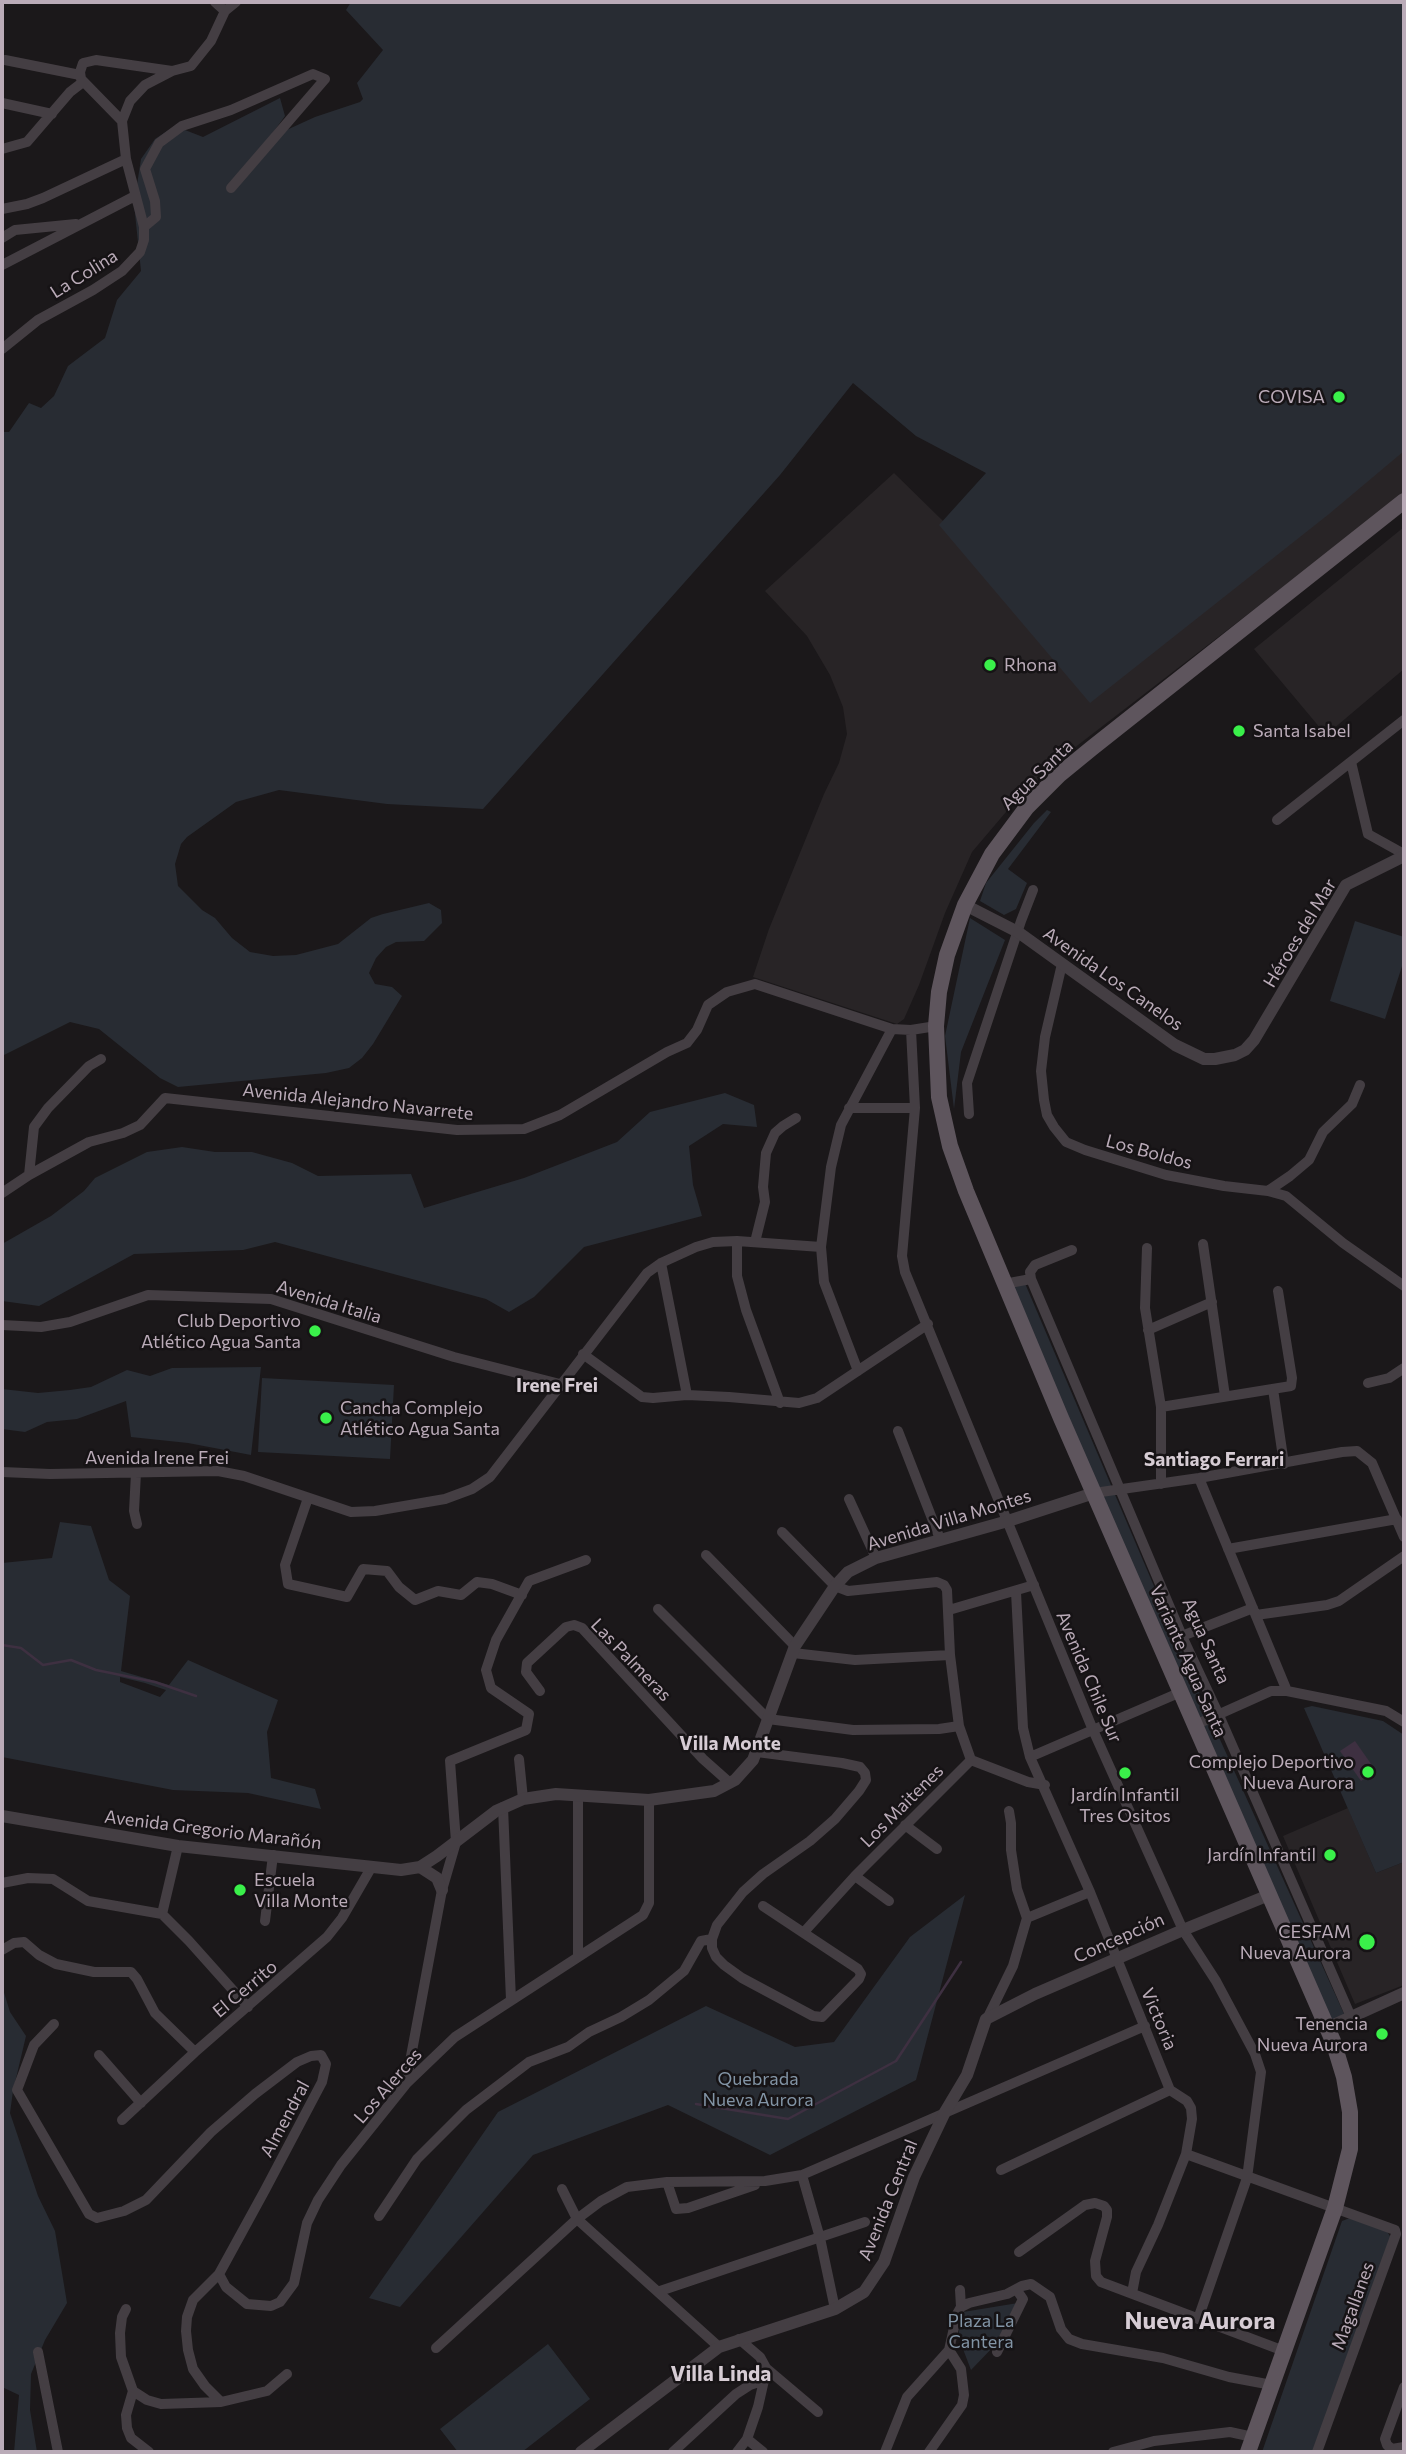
<!DOCTYPE html>
<meta charset="utf-8">
<style>
body{margin:0}
#map{position:relative;width:1406px;height:2454px;overflow:hidden;background:#1b181a;font-family:Commissioner,sans-serif}
canvas{display:block}
.frame{position:absolute;inset:0;border:4px solid #baabb8;pointer-events:none}
</style>
<div id="map">
<canvas width="1406" height="2454"></canvas>
<div class="frame"></div>
</div>
<script>
const context = document.querySelector('canvas').getContext('2d');
context.lineJoin = 'round';
function fill(path, color) { context.fillStyle = color; context.fill(path, 'evenodd'); }
const poly = rows => new Path2D(rows.map(r => 'M' + r).join(''));
function stroke(path, color, width, dash) { context.strokeStyle = color; context.lineWidth = width; context.lineCap = dash ? 'butt' : 'round'; context.setLineDash(dash || []); context.stroke(path); }
function label(font, color, halo, rows, align = 'center') {
  context.font = font + ' Commissioner,sans-serif'; context.lineWidth = 5; context.setLineDash([]); context.textBaseline = 'middle'; context.strokeStyle = halo; context.fillStyle = color; for (const [text, x, y, turn = 0] of rows) {
    context.save(); context.translate(x, y); context.rotate((+turn || 0) * Math.PI / 180); context.textAlign = isNaN(turn) ? turn : align; if (halo) context.strokeText(text, 0, 0); context.fillText(text, 0, 0); context.restore();
  }
}
fill(poly([
 [1404,169,1404,494,1078,745,1017,799,972,852,945,913,919,985,904,1019,897,1024,753,977,769,929,824,794,839,763,847,734,843,707,830,675,807,636,765,591,894,473,1036,612],
 [1404,527,1404,669,1326,735,1254,649],
 [1348,1808,1376,1873,1404,1862,1404,1985,1355,2004,1283,1836]
]), '#282426');
fill(poly([
 [351,2,1404,2,1404,451,1329,514,1090,703,939,525,986,473,916,436,853,383,780,475,483,809,387,804,279,790,236,802,187,837,181,844,175,864,178,886,202,910,215,918,232,938,250,952,273,956,296,955,338,944,371,918,383,914,429,903,441,910,442,923,424,941,396,942,386,947,376,958,369,973,375,984,392,987,402,996,373,1044,362,1058,349,1068,326,1073,178,1087,160,1078,99,1029,70,1022,2,1056,2,432,9,432,29,403,41,408,54,396,68,366,105,338,117,300,141,271,134,204,141,159,155,139,170,129,185,130,203,137,280,98,285,116,269,138,315,117,360,102,363,99,357,83,383,50,346,10],
 [1047,810,1051,812,1008,869,1027,883,1016,909,1004,915,980,901,986,883,1034,823],
 [970,918,1005,940,961,1052,954,1109,945,1036],
 [1355,921,1404,937,1404,960,1385,1019,1330,1001],
 [725,1093,754,1105,757,1127,723,1124,689,1146,693,1185,702,1216,584,1247,534,1297,509,1312,486,1299,275,1242,243,1250,134,1254,39,1306,2,1301,2,1244,51,1216,84,1191,95,1178,147,1152,182,1147,215,1152,252,1152,292,1163,318,1176,411,1174,424,1208,524,1178,617,1142,650,1112],
 [1002,1281,1024,1281,1208,1713,1345,2016,1328,2023],
 [261,1367,251,1455,188,1443,131,1437,126,1401,77,1419,47,1422,25,1432,2,1429,2,1389,38,1393,70,1390,91,1387,127,1370,150,1376,172,1368],
 [262,1378,394,1385,390,1459,258,1452],
 [60,1522,91,1526,109,1580,130,1596,121,1671,169,1685,188,1660,278,1700,267,1732,271,1778,315,1789,321,1809,248,1793,173,1790,2,1757,2,1563,52,1558],
 [120,1677,145,1683,166,1690,160,1697,120,1682],
 [1312,1706,1383,1721,1404,1735,1404,1862,1376,1873,1304,1708],
 [965,1895,916,2080,770,2155,668,2105,533,2155,400,2307,369,2298,498,2112,706,2006,795,2047,834,2042,910,1937],
 [2,1986,10,2012,26,2036,13,2091,10,2113,38,2196,55,2231,67,2303,45,2340,31,2374,30,2410,37,2452,14,2452,19,2395,2,2387],
 [1350,2218,1387,2231,1391,2238,1314,2452,1262,2452,1342,2221],
 [1018,2303,997,2343,971,2370,958,2336,963,2312],
 [548,2344,590,2399,522,2452,458,2452,440,2429]
]), '#282c33');
fill(poly([
 [1355,1741,1376,1771,1361,1781,1340,1751]
]), '#3e3041');
stroke(poly([
 [2,1645,21,1648,43,1665,71,1660,96,1670,155,1682,196,1696],
 [696,2104,788,2119,896,2061,961,1962]
]), '#3e3041', 2.5);
stroke(poly([
 [215,2,225,11],
 [5,60,80,75],
 [2,103,52,114],
 [122,121,81,79,80,72,83,63,96,60,172,71,191,66,211,41,225,11,236,2],
 [2,149,27,142,70,92,83,82],
 [2,209,27,204,43,198,126,159],
 [144,227,156,217,155,201,145,169,159,143,182,126,231,110,313,74,325,79,231,188],
 [2,238,15,230,76,224],
 [2,265,135,196],
 [2,349,38,320,93,290,122,271,140,252,144,240,144,227,126,159,122,121,130,101,145,85,172,71],
 [1351,762,1368,834,1404,854],
 [1277,820,1404,720],
 [1062,964,1045,1037,1041,1071,1044,1100,1047,1115,1054,1127,1066,1142,1085,1150,1166,1175,1224,1186,1268,1191,1290,1176,1309,1160,1323,1132,1352,1104,1360,1085],
 [911,1030,915,1108,902,1256,905,1272,1093,1730,1183,1930,1216,1981,1255,2054,1261,2072,1247,2178,1198,2319],
 [849,1108,915,1108],
 [969,1114,967,1083,1021,921,1033,890],
 [29,1175,34,1127,48,1108,89,1066,101,1059],
 [1268,1191,1286,1196,1343,1243,1404,1286],
 [2,1193,29,1175,89,1142,123,1133,140,1125,165,1098,457,1130,524,1129,560,1115,667,1052,687,1043,697,1030,708,1005,727,992,755,984,892,1029,911,1030,936,1026],
 [737,1241,737,1276,746,1310,780,1403],
 [755,1242,765,1202,763,1187,766,1153,775,1133,783,1126,796,1118],
 [1203,1244,1225,1396],
 [1147,1248,1145,1308,1161,1407,1161,1484],
 [1072,1250,1035,1265,1030,1272,1031,1279,1182,1636,1218,1713,1351,2017],
 [661,1263,687,1395],
 [1004,1284,1031,1279],
 [2,1325,41,1327,70,1322,148,1295,271,1299,454,1357,560,1384],
 [1148,1330,1212,1302],
 [583,1354,642,1397,653,1398,687,1395,729,1397,799,1403,817,1398,928,1324],
 [858,1371,824,1282,821,1247,831,1167,841,1125,892,1029],
 [1368,1383,1389,1378,1404,1368],
 [1273,1389,1284,1464],
 [1161,1407,1291,1386,1292,1378,1278,1291],
 [898,1431,940,1539],
 [2,1472,50,1474,218,1471,244,1476,351,1512,375,1511,445,1499,472,1489,490,1477,647,1273,661,1263,696,1247,713,1242,737,1241,821,1247],
 [136,1473,134,1511,137,1524],
 [1199,1478,1287,1691],
 [1094,1493,1199,1478,1342,1452,1357,1451,1372,1463,1404,1537],
 [308,1498,285,1565,288,1584,347,1597,363,1569,387,1571,399,1587,415,1600,438,1591,461,1595,477,1582,492,1584,522,1595],
 [849,1499,876,1558],
 [782,1532,835,1586,848,1591,937,1582,944,1585,947,1590,950,1655,959,1726,971,1760],
 [1228,1549,1397,1519],
 [706,1555,795,1646],
 [1016,1592,1023,1728,1030,1757,1090,1892,1170,2090,1187,2101,1191,2108,1192,2119,1186,2154,1158,2225,1136,2272,1132,2293],
 [658,1609,768,1719,853,1730,939,1729,959,1726],
 [949,1610,1034,1585],
 [1256,1615,1327,1605,1339,1601,1404,1556],
 [1182,1636,1253,1608],
 [793,1653,855,1660,950,1655],
 [540,1691,526,1672,527,1663,566,1627,574,1625,582,1628,703,1759,730,1783],
 [1195,1725,1271,1691,1287,1691,1386,1711,1404,1722],
 [757,1752,842,1763,860,1767,865,1773,866,1780,859,1791,835,1819,810,1841,763,1874,743,1892,717,1925,712,1939,712,1948,716,1957,724,1965,742,1978,813,2016,822,2017,859,1979,861,1974,858,1969,763,1906],
 [1030,1757,1181,1692],
 [519,1759,523,1799],
 [971,1760,1028,1782,1045,1785],
 [578,1797,578,1957],
 [503,1807,511,2000],
 [905,1825,937,1849],
 [855,1876,889,1901],
 [2,1883,28,1878,53,1879,88,1901,162,1914,189,1941,248,2007],
 [162,1914,178,1846],
 [1027,1918,1090,1892],
 [265,1921,273,1855],
 [804,1932,855,1876,971,1760],
 [2,1950,14,1943,24,1942,39,1955,56,1964,94,1972,131,1972,137,1979,155,2013,195,2052],
 [987,2019,1013,1966,1027,1918,1017,1889,1011,1850,1011,1823,1009,1811],
 [54,2024,34,2045,17,2090,89,2214,97,2218,124,2211,146,2200,211,2132,255,2094,297,2062,311,2056,321,2055,326,2064,322,2082,265,2190,219,2274,193,2300,187,2317,186,2331,188,2350,193,2369,205,2386,221,2402],
 [99,2055,141,2103],
 [406,2083,442,1890,456,1842,450,1761,526,1730,529,1714,491,1688,486,1670,496,1640,529,1581,586,1560],
 [122,2120,195,2052,327,1937,342,1918,371,1868],
 [1186,2154,1395,2230,1396,2234,1317,2452],
 [1001,2170,1170,2090],
 [802,2175,820,2238,835,2309],
 [667,2182,676,2209,688,2208,755,2185],
 [562,2189,577,2219,719,2347],
 [379,2216,417,2159,466,2110,529,2062,568,2047,589,2032,621,2017,649,2000,684,1971,701,1941,712,1939],
 [1019,2252,1085,2205,1095,2203,1104,2206,1107,2210,1107,2217,1095,2261,1096,2276,1101,2282,1284,2351],
 [219,2274,226,2287,247,2304,271,2306,280,2302,294,2283,307,2223,318,2200,341,2165,406,2084,455,2037,643,1915,649,1903,649,1800],
 [960,2290,961,2307],
 [660,2291,865,2222],
 [126,2309,122,2317,120,2333,121,2357,133,2391],
 [739,2339,760,2357,766,2368,818,2412],
 [436,2348,577,2219,601,2201,627,2187,667,2182,765,2181,802,2175,1145,2026],
 [38,2352,58,2452],
 [997,2352,1023,2299,1016,2289],
 [1404,2387,1385,2439,1387,2445,1392,2449,1404,2447],
 [133,2391,147,2400,161,2404,221,2402,267,2391,287,2374],
 [133,2391,126,2415,127,2428,131,2438,149,2452],
 [747,2439,763,2452],
 [673,2452,736,2394,750,2385,765,2380],
 [737,2452,747,2439,758,2407,765,2376],
 [885,2452,907,2397,949,2350,957,2314,961,2307,969,2303,1007,2294,1022,2286,1031,2284,1050,2297,1061,2329,1069,2339,1082,2344,1163,2358,1229,2377,1272,2385],
 [929,2452,962,2405,964,2395,961,2369,949,2350],
 [1113,2452,1154,2441,1230,2432,1253,2437]
]), '#443e43', 10);
stroke(poly([
 [965,905,1018,932,1175,1045,1204,1059,1215,1059,1235,1055,1245,1050,1254,1040,1346,885,1404,856],
 [2,1816,178,1846,401,1870,420,1867,437,1856,496,1811,523,1799,556,1794,649,1800,714,1791,735,1780,753,1760,795,1646,835,1586,848,1572,876,1558,1008,1521,1094,1493],
 [420,1867,437,1878,442,1890],
 [1327,2028,1404,1993],
 [581,2452,719,2347,835,2309,864,2292,884,2262,914,2177,945,2112,967,2075,986,2019,1035,1994,1183,1930,1269,1895]
]), '#443e43', 12);
stroke(poly([
 [1248,2452,1335,2208,1350,2149,1350,2112,1344,2077,1333,2041,1061,1418,966,1191,950,1146,939,1097,936,1026,939,992,947,955,965,905,992,854,1027,807,1059,775,1092,748,1404,501]
]), '#5e555d', 16);
for (const [x, y, r, color] of [
 [1339,397,7,"#3af04a"],
 [990,665,7,"#3af04a"],
 [1239,731,7,"#3af04a"],
 [315,1331,7,"#3af04a"],
 [326,1418,7,"#3af04a"],
 [1368,1772,7,"#3af04a"],
 [1125,1773,7,"#3af04a"],
 [1330,1855,7,"#3af04a"],
 [240,1890,7,"#3af04a"],
 [1367,1942,9,"#3af04a"],
 [1382,2034,7,"#3af04a"]
]) { const dot = new Path2D(); dot.arc(x, y, r, 0, 2 * Math.PI); context.fillStyle = color; context.fill(dot); stroke(dot, '#161315', 2.5); }
label('18px', '#baabb8', '#161315', [
 ["La Colina",84,274,-32],
 ["Agua Santa",1037,775,-44],
 ["Héroes del Mar",1300,933,-59],
 ["Avenida Los Canelos",1113,979,35],
 ["Avenida Alejandro Navarrete",358,1102,6],
 ["Los Boldos",1149,1152,15],
 ["Avenida Italia",329,1302,17],
 ["Avenida Irene Frei",157,1458],
 ["Avenida Villa Montes",949,1520,-17],
 ["Agua Santa",1206,1641,66],
 ["Las Palmeras",631,1660,46],
 ["Variante Agua Santa",1188,1661,66],
 ["Avenida Chile Sur",1089,1677,67],
 ["Los Maitenes",902,1806,-45],
 ["Avenida Gregorio Marañón",213,1830,7],
 ["Concepción",1119,1938,-24],
 ["El Cerrito",245,1989,-40],
 ["Victoria",1159,2019,67],
 ["Los Alerces",388,2086,-49],
 ["Almendral",285,2119,-62],
 ["Avenida Central",888,2200,-68],
 ["Magallanes",1353,2306,-70]
]);
label('18px', '#baabb8', '#161315', [
 ["COVISA",1325,397],
 ["Rhona",1004,665,"left"],
 ["Santa Isabel",1253,731,"left"],
 ["Club Deportivo",301,1321],
 ["Atlético Agua Santa",301,1342],
 ["Cancha Complejo",340,1408,"left"],
 ["Atlético Agua Santa",340,1429,"left"],
 ["Complejo Deportivo",1354,1762],
 ["Nueva Aurora",1354,1783],
 ["Jardín Infantil",1125,1795,"center"],
 ["Tres Ositos",1125,1816,"center"],
 ["Jardín Infantil",1316,1855],
 ["Escuela",254,1880,"left"],
 ["Villa Monte",254,1901,"left"],
 ["CESFAM",1351,1932],
 ["Nueva Aurora",1351,1953],
 ["Tenencia",1368,2024],
 ["Nueva Aurora",1368,2045]
], 'right');
label('18px', '#8294a5', '#161315', [
 ["Quebrada",758,2079],
 ["Nueva Aurora",758,2100],
 ["Plaza La",981,2321],
 ["Cantera",981,2342]
]);
label('bold 19px', '#d6ccd4', '#161315', [
 ["Irene Frei",557,1386],
 ["Santiago Ferrari",1214,1460],
 ["Villa Monte",730,1744]
]);
label('bold 21px', '#d6ccd4', '#161315', [
 ["Villa Linda",721,2374]
]);
label('bold 24px', '#d6ccd4', '#161315', [
 ["Nueva Aurora",1200,2321]
]);
</script>
